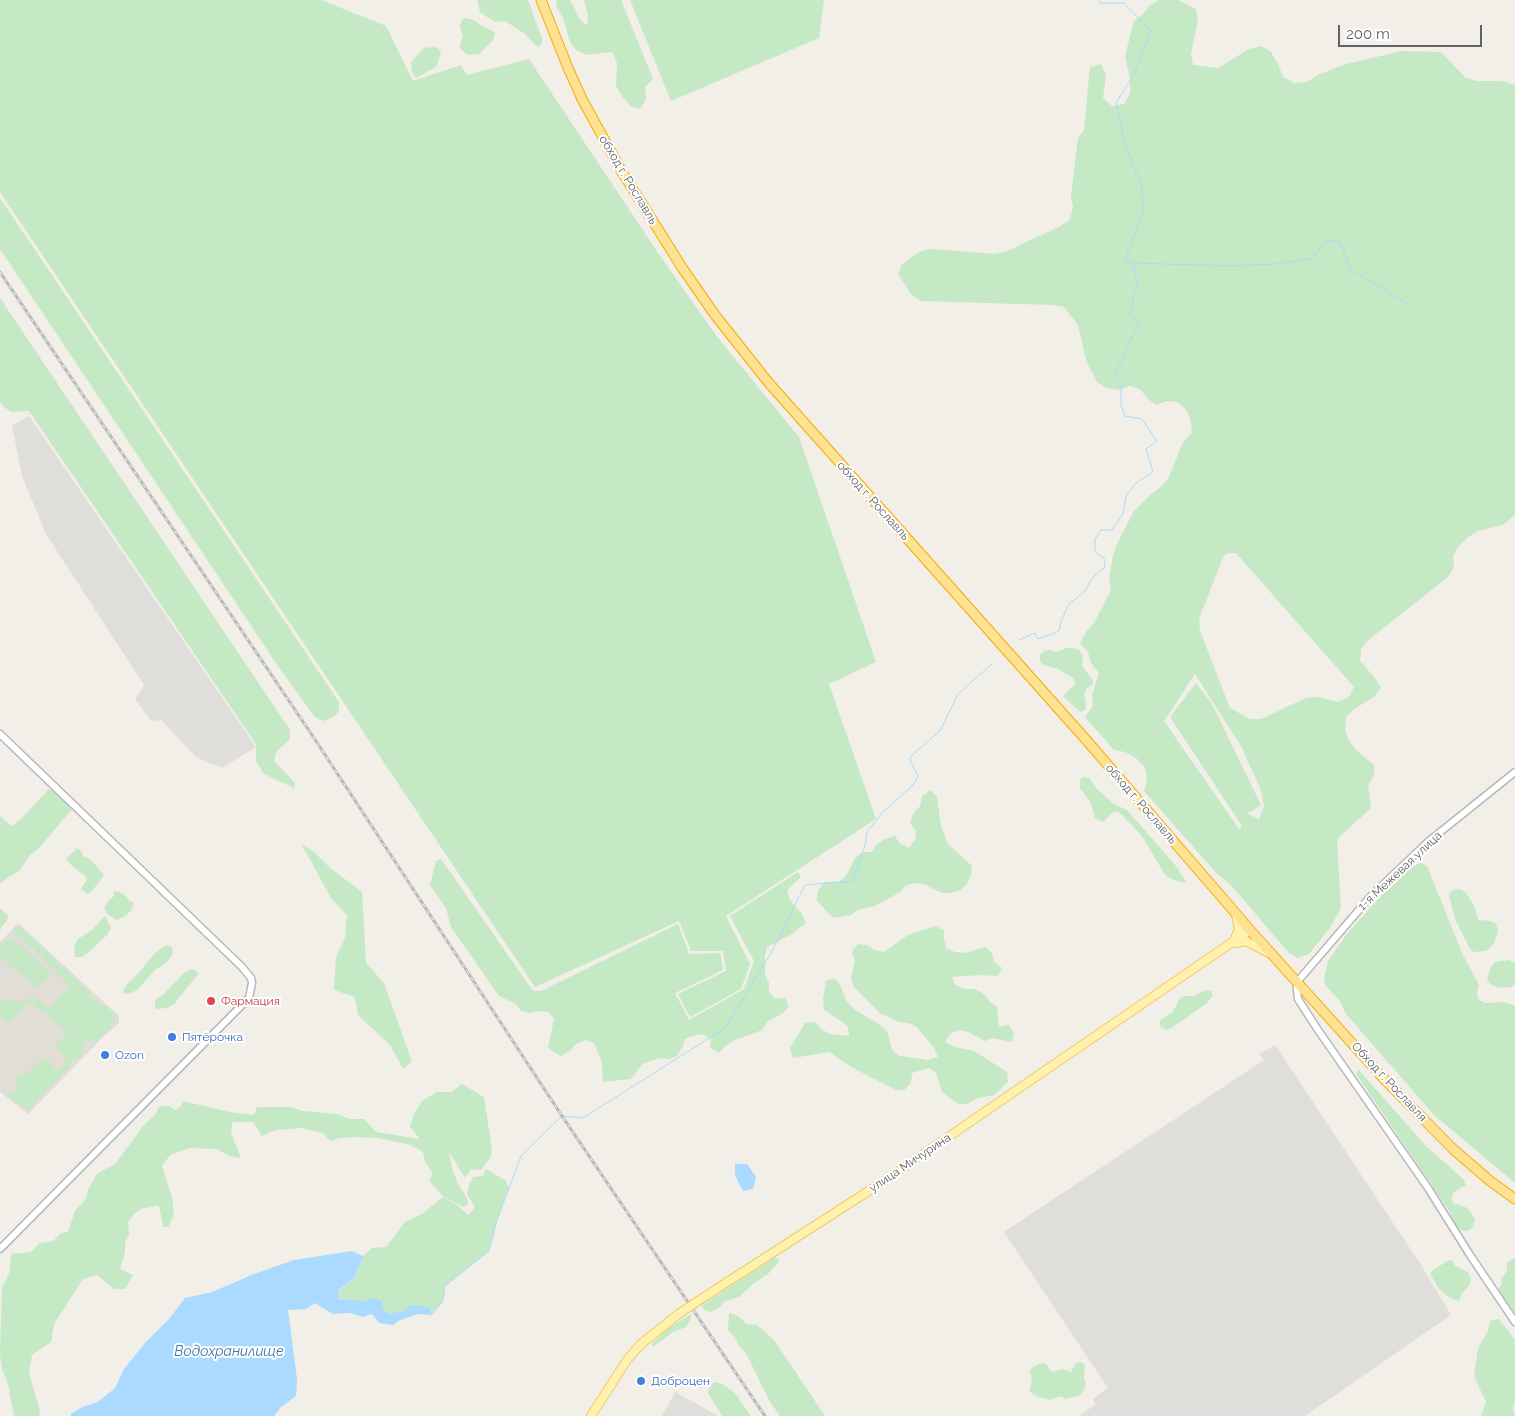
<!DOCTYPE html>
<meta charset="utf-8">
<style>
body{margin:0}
#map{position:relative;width:1515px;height:1416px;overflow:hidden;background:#f1efe8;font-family:Raleway,sans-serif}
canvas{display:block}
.scale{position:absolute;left:1338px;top:25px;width:144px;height:22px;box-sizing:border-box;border:2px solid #5f6368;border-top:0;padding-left:6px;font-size:15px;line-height:18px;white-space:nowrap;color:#5f6368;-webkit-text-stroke:4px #fff;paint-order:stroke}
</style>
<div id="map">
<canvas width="1515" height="1416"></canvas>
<div class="scale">200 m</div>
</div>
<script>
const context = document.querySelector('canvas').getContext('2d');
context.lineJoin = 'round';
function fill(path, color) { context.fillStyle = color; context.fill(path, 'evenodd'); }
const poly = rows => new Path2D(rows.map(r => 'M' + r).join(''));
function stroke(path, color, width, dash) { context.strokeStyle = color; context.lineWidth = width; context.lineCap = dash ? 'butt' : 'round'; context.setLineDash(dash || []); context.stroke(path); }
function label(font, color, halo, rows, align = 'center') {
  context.font = font + ' Raleway,sans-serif'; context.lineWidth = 4; context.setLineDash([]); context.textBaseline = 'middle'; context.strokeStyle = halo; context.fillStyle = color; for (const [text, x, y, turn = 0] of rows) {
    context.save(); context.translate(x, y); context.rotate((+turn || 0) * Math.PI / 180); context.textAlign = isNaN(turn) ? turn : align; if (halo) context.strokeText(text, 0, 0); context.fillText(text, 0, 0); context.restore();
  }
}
fill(poly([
 [29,416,256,747,222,768,196,757,161,720,151,721,135,699,144,685,46,534,22,476,12,425],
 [1275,1045,1421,1265,1451,1315,1305,1416,1079,1416,1095,1405,1093,1399,1108,1388,1004,1232,1264,1060,1259,1054],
 [675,1392,717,1415,718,1416,662,1416]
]), '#e0deda');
fill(poly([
 [18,923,119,1016,119,1023,115,1027,104,1036,28,1114,0,1092,0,942]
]), '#e1ded6');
fill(poly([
 [0,0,321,0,386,26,413,81,461,65,467,75,529,59,658,253,718,338,799,437,876,662,829,684,876,819,726,916,750,964,741,989,690,1017,678,994,726,971,723,951,691,951,679,921,535,987,0,192],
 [477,0,528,0,542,39,542,44,539,47,535,45,525,34,505,21,496,22,487,17,480,12],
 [556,0,570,0,579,18,587,26,588,15,584,0,621,0,653,79,645,87,646,99,640,109,630,106,622,96,616,86,617,63,612,52,587,55,576,50,570,42,563,18,557,8],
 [630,0,824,0,819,38,671,101],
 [1159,0,1178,0,1196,9,1198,20,1191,54,1193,65,1218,68,1249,49,1261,46,1271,52,1279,66,1283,77,1294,83,1307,82,1318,75,1343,65,1401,51,1441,52,1466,78,1477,81,1502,81,1515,85,1515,515,1503,525,1477,531,1467,538,1459,546,1453,556,1454,567,1448,577,1367,641,1361,649,1360,661,1375,678,1381,688,1374,697,1354,709,1346,717,1345,729,1349,741,1356,750,1374,765,1374,776,1368,785,1371,808,1337,839,1341,908,1330,928,1309,954,1298,958,1288,952,1231,885,1217,874,1144,791,1147,779,1145,767,1136,758,1125,752,1114,750,1085,717,1093,706,1092,695,1099,673,1091,663,1088,652,1080,643,1086,632,1094,623,1111,590,1109,579,1113,556,1117,544,1134,511,1151,494,1161,487,1169,477,1183,442,1192,433,1191,422,1187,411,1178,402,1167,401,1156,405,1147,398,1140,389,1130,386,1119,390,1107,388,1097,382,1086,360,1078,325,1064,307,1053,305,921,301,911,294,898,274,902,264,921,251,932,249,995,254,1007,251,1061,226,1070,219,1073,207,1071,195,1078,138,1084,130,1090,67,1101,64,1106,74,1103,98,1112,106,1124,104,1130,93,1130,79,1125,56,1134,21,1143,14,1150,5],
 [1228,553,1236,553,1354,687,1349,697,1338,702,1317,697,1306,698,1261,719,1250,719,1230,708,1200,631,1199,619,1223,557],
 [1195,674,1241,746,1261,790,1264,807,1259,819,1248,814,1248,813,1261,805,1212,704,1196,683,1170,717,1242,826,1239,829,1164,721],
 [464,18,474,20,482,26,495,32,493,40,479,54,469,55,461,50,460,45,463,36,460,27,461,22],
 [435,47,439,49,441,53,436,67,416,78,412,72,411,62,424,48],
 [0,198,339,702,339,711,333,717,324,721,315,717,280,669,0,249],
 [0,298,290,730,290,739,276,752,274,761,295,783,294,788,264,774,256,761,256,744,29,411,11,412,3,406,0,402],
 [1067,648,1073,648,1079,650,1083,655,1082,666,1093,680,1092,685,1087,688,1084,693,1086,705,1085,710,1080,712,1063,696,1076,683,1073,678,1058,669,1044,665,1040,662,1040,655,1044,651,1050,650,1056,652],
 [1084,777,1089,778,1098,790,1114,804,1127,810,1175,865,1186,881,1182,883,1168,877,1164,873,1142,836,1122,815,1118,812,1113,812,1103,822,1095,818,1091,803,1080,788,1080,779],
 [49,789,58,794,72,809,40,847,29,856,20,870,0,883,0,816,11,826,21,819],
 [931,790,937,797,941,826,948,844,972,866,971,875,967,884,960,890,951,893,942,893,924,884,915,883,906,885,900,892,875,906,858,910,851,915,833,918,817,901,818,891,824,882,839,882,846,876,855,858,863,852,872,852,877,844,885,839,895,836,900,844,909,848,915,840,916,831,910,823,914,813,920,806,922,796],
 [302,845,313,851,329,867,362,892,366,963,384,983,412,1062,403,1069,390,1045,358,1015,355,997,334,990,336,957,345,938,347,915,331,898],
 [77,848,81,851,83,856,91,860,104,875,92,891,87,894,81,889,87,880,85,876,70,864,66,859],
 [441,859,533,991,541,991,678,924,689,954,720,953,723,970,675,993,689,1020,744,989,754,961,730,916,798,872,801,877,787,890,790,900,802,914,806,923,792,934,767,947,765,956,765,975,769,983,769,992,775,999,785,998,789,1006,783,1013,767,1022,762,1030,733,1041,725,1046,719,1053,710,1048,711,1039,702,1034,693,1036,685,1039,682,1048,677,1056,669,1059,660,1058,642,1064,631,1079,603,1082,602,1062,594,1043,585,1040,576,1044,570,1051,561,1056,548,1048,554,1019,548,1012,539,1011,530,1013,521,1011,516,1004,499,996,451,927,446,908,430,885,436,861],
 [1421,863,1427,866,1462,953,1479,985,1477,992,1478,999,1485,1003,1504,1002,1515,1006,1515,1183,1434,1115,1346,1014,1340,1001,1326,986,1324,980,1328,961,1346,935,1378,899,1409,868],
 [1460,889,1465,892,1469,897,1475,908,1478,920,1491,921,1496,924,1498,931,1494,943,1490,948,1485,951,1473,952,1469,947,1455,919,1449,895,1453,890],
 [114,891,120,892,127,897,129,901,134,902,132,909,127,915,117,920,107,914,104,906,109,903,106,903,114,896],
 [0,908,8,916,7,921,0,929],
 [105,916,111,928,107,935,88,953,82,957,75,957,74,947,78,939,92,930],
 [935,926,944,930,944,939,946,948,955,952,965,953,985,947,992,953,994,962,1002,968,998,976,979,975,952,977,955,985,965,989,975,989,984,994,989,1001,997,1007,999,1027,1009,1025,1014,1033,1012,1042,993,1038,985,1041,968,1032,959,1030,950,1034,945,1042,955,1047,974,1051,1007,1072,1008,1082,994,1095,975,1099,967,1104,958,1104,942,1092,936,1073,929,1068,912,1073,911,1083,904,1090,896,1090,853,1068,829,1052,793,1058,790,1048,805,1023,815,1022,821,1029,830,1034,849,1036,848,1026,824,1010,823,1000,826,981,835,978,840,985,847,1002,854,1009,880,1025,887,1031,892,1050,899,1056,928,1060,938,1057,934,1048,917,1027,908,1023,899,1022,881,1014,854,987,851,978,855,961,852,952,858,944,867,945,875,950,884,952,908,935],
 [17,927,21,928,89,992,89,996,98,1002,98,1006,102,1005,107,1007,112,1012,113,1019,117,1021,111,1025,112,1028,104,1032,98,1040,84,1042,82,1044,84,1049,80,1057,73,1060,69,1067,28,1110,8,1096,8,1094,18,1090,16,1079,18,1075,24,1076,43,1058,47,1058,54,1069,58,1070,61,1068,67,1059,55,1046,57,1043,65,1037,67,1032,46,1013,46,1011,42,1012,32,1002,27,1003,9,1023,4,1021,0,1017,0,1001,20,1001,23,1002,28,998,34,998,41,1001,45,1006,50,1007,54,1004,58,996,68,990,69,985,59,974,54,971,54,968,50,966,46,960,43,960,41,954,36,955,35,948,31,947,17,935,14,931],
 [10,937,48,970,49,977,40,986,34,986,0,956,0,947],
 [166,945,172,947,173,954,167,962,155,970,137,990,129,994,122,993,127,984,136,976,156,952],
 [1509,960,1515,963,1515,984,1511,987,1499,988,1490,984,1487,979,1491,967,1495,962],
 [192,969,199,973,174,1004,167,1008,155,1009,155,1000,163,995,185,972],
 [1206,990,1211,991,1213,995,1207,1003,1173,1027,1167,1030,1162,1028,1159,1025,1160,1020,1173,1012,1180,998,1184,996,1194,996],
 [1359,1070,1426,1146,1463,1179,1466,1185,1454,1192,1451,1199,1454,1204,1461,1205,1467,1208,1472,1214,1475,1220,1473,1227,1467,1231,1461,1230,1455,1226,1450,1212,1356,1074],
 [462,1084,484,1097,492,1150,491,1157,481,1170,471,1169,465,1178,449,1152,452,1168,458,1184,467,1198,468,1204,463,1207,443,1196,429,1181,433,1174,425,1161,423,1152,411,1145,378,1138,355,1137,339,1138,330,1141,323,1133,302,1128,276,1130,262,1136,253,1122,232,1122,231,1133,241,1158,231,1157,217,1149,190,1148,170,1155,162,1166,172,1197,174,1215,168,1227,163,1227,159,1205,141,1209,133,1215,128,1222,129,1234,125,1243,125,1252,120,1269,133,1275,125,1289,114,1289,97,1275,83,1279,54,1324,51,1342,32,1355,29,1374,39,1407,40,1416,14,1416,8,1384,2,1369,0,1354,2,1288,10,1271,11,1254,31,1252,40,1243,53,1241,61,1233,68,1232,75,1211,86,1199,88,1190,97,1174,116,1163,143,1126,154,1116,160,1106,169,1106,175,1110,181,1106,183,1101,229,1112,254,1115,257,1107,291,1107,303,1111,337,1114,349,1119,364,1119,376,1132,420,1139,410,1127,414,1114,422,1101,437,1092,452,1092],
 [486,1169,506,1181,509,1188,497,1220,489,1251,445,1286,443,1301,431,1315,430,1308,389,1314,383,1310,382,1301,376,1298,362,1301,350,1299,338,1300,338,1292,355,1277,363,1256,372,1248,386,1247,405,1222,422,1214,443,1197,457,1205,468,1215,475,1207,467,1194,469,1185,473,1177,483,1176],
 [774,1258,779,1259,778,1263,768,1274,753,1284,739,1297,725,1301,719,1308,711,1312,706,1311,701,1306],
 [1515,1258,1515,1314,1498,1290,1502,1284,1501,1279,1507,1271,1507,1262],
 [1449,1260,1453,1261,1455,1266,1468,1272,1470,1277,1471,1281,1469,1286,1462,1293,1459,1301,1450,1298,1439,1289,1430,1274,1433,1270],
 [729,1313,738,1316,747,1324,757,1325,774,1340,825,1416,780,1416,770,1402,746,1353,739,1346,735,1337,728,1330],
 [691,1314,691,1318,686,1327,673,1332,653,1347,652,1343,669,1328],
 [1499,1319,1515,1340,1515,1398,1513,1410,1515,1416,1481,1416,1486,1402,1474,1376,1478,1348,1488,1331,1490,1321],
 [1081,1362,1085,1365,1084,1379,1086,1383,1085,1388,1079,1396,1065,1399,1062,1396,1049,1400,1036,1396,1029,1391,1032,1381,1030,1371,1033,1367,1042,1363,1046,1364,1052,1372,1062,1369,1071,1372,1076,1363],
 [715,1382,724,1385,735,1393,751,1416,722,1416,708,1393,710,1384]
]), '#c5e8c5');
fill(poly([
 [735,1164,747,1164,756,1177,753,1189,743,1191,735,1175],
 [352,1251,363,1256,355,1277,338,1291,339,1300,350,1299,362,1301,376,1298,382,1301,383,1310,389,1314,404,1311,409,1306,419,1305,430,1308,431,1315,418,1314,400,1320,393,1325,379,1323,372,1314,363,1317,350,1313,333,1314,315,1303,306,1309,288,1310,297,1379,296,1396,281,1407,274,1416,71,1416,71,1414,82,1407,98,1402,115,1388,124,1369,145,1343,169,1319,185,1298,212,1292,254,1274,294,1260]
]), '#aadaff');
stroke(poly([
 [1134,263,1227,266,1276,264,1313,258,1325,241,1340,241,1350,269,1386,290,1407,304],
 [1019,640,1035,633,1038,639,1059,631,1061,621,1069,604,1085,591,1092,578,1105,567,1104,558,1095,552,1095,539,1101,530,1112,530,1123,514,1126,496,1136,483,1153,472,1146,449,1157,441,1142,419,1125,416,1121,405,1121,382,1115,375,1133,335,1140,325,1129,314,1133,306,1133,296,1138,287,1133,263,1125,260,1143,212,1142,188,1125,143,1116,103,1133,76,1151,31,1124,3,1099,3,1100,0],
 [431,1315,443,1301,445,1286,489,1251,497,1220,521,1156,562,1116,583,1118,725,1028,772,951,805,885,853,881,865,846,867,832,882,813,913,785,918,776,910,760,912,755,940,731,958,694,992,664]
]), '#aadaff', 1);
const minor = poly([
 [0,734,242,967,251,978,252,983,249,998,0,1249],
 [1515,772,1429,841,1371,896,1297,982,1297,991,1298,999,1318,1030,1428,1188,1470,1255,1515,1322]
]);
const major = poly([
 [1234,940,1239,930,1236,914],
 [1236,943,1246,941,1269,953],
 [701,1299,881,1183,1250,930],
 [591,1416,627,1360,641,1344,680,1313]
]);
const highway = poly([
 [541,0,568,68,582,99,622,172,683,269,715,315,768,382,1088,742,1250,930,1386,1081,1453,1149,1490,1181,1515,1199]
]);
stroke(minor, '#b5b8bc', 9);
stroke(major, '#f2c960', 10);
stroke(highway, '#f9ab00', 11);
stroke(minor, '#fff', 6);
stroke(major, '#fff2af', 8);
stroke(highway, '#fde293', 9);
const rail = poly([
 [0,272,314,738,562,1116,765,1416]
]);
stroke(rail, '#b6b7b8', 3);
stroke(rail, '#fff', 1, [4]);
const majorBridge = poly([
 [680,1313,701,1299]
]);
stroke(majorBridge, '#f2c960', 10, []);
stroke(majorBridge, '#fff2af', 8);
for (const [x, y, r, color] of [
 [211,1001,5,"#e0444e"],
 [172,1037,5,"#3f7fe0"],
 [105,1055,5,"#3f7fe0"],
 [641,1381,5,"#3f7fe0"]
]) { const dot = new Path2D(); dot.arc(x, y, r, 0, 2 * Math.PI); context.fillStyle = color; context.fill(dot); stroke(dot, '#fff', 2); }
label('12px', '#5f6368', '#fff', [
 ["обход г. Рославль",628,180,59],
 ["обход г. Рославль",873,501,48],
 ["обход г. Рославль",1141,804,49],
 ["1-я Межевая улица",1400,871,-43],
 ["Обход г. Рославля",1389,1082,47],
 ["улица Мичурина",910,1163,-34]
]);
label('12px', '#be3a42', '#fff', [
 ["Фармация",221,1001]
], 'left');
label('12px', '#366cbe', '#fff', [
 ["Пятёрочка",182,1037],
 ["Ozon",115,1055],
 ["Доброцен",651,1381]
], 'left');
label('italic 14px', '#4174aa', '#fff', [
 ["Водохранилище",229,1352]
]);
</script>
